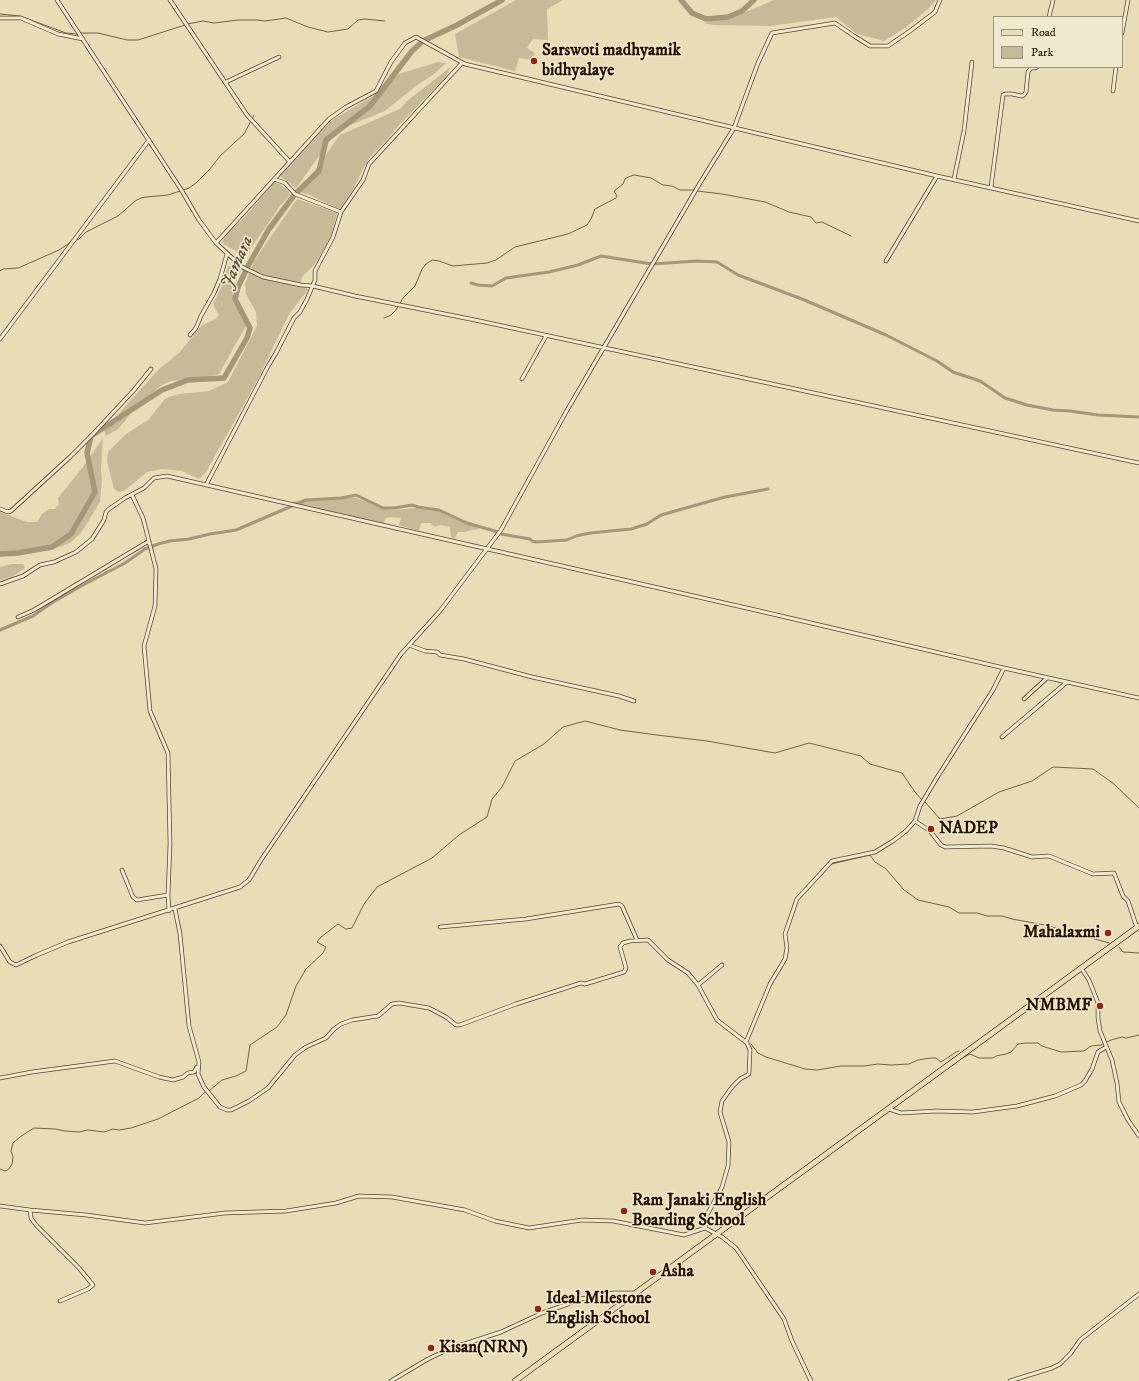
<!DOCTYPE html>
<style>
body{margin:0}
#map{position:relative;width:1139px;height:1381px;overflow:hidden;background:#e7ddb7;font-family:"IM FELL DW Pica",serif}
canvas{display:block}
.legend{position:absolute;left:993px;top:16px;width:130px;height:52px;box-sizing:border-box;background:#efe9d0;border:1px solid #9e937d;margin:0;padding:5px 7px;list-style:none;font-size:12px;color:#241300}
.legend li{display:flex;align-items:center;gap:8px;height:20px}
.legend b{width:20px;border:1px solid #9e937d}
</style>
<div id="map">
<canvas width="1139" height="1381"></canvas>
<ul class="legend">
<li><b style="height:5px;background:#e7ddb7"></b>Road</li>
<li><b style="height:11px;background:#c6bb98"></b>Park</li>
</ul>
</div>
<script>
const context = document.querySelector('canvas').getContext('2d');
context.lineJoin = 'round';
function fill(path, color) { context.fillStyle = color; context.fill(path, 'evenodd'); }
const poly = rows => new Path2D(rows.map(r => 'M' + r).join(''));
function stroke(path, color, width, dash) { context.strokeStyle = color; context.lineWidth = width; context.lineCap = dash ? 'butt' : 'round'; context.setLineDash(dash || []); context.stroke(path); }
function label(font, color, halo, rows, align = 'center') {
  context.font = font + ' "IM FELL DW Pica",serif'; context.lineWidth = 3; context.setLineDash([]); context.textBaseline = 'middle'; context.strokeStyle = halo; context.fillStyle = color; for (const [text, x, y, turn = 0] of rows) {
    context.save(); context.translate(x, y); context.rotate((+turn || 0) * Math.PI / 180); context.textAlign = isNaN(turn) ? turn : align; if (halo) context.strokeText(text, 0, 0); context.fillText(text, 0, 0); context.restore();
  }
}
fill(poly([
 [516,0,563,0,547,9,548,40,533,39,527,48,535,53,532,60,519,58,515,71,459,57,455,34],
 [774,0,936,0,928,9,905,28,884,41,857,34,836,17,770,26,714,25,704,23,748,11],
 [438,62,446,63,434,74,416,86,385,111,338,130,296,188,280,176,321,131,334,119,373,96,399,74],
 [452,66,444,79,401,123,385,142,371,156,363,169,354,188,340,210,310,195,299,192,340,135,400,109,407,101],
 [274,182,281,185,288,190,290,195,280,206,254,244,248,252,243,253,234,250,225,245,222,242,230,229,242,220],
 [297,199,337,213,331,236,316,263,302,277,301,283,308,290,289,314,258,379,206,472,199,479,182,471,162,469,147,472,124,491,119,492,114,489,107,461,108,452,126,434,148,420,165,399,169,397,179,394,209,391,228,382,257,326,256,312,246,294,245,284,247,279,254,261],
 [228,266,233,266,233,271,231,281,233,295,241,315,247,324,219,374,200,379,171,381,162,385,138,405,118,429,106,436,104,430,159,369,179,353,202,325,216,319,219,315,214,307,214,302,223,284],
 [103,438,101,470,102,480,100,502,81,533,70,543,51,550,10,553,0,553,0,512,27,522,37,522,42,514,49,509,55,509,59,504,58,498,83,467],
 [353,497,392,510,417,508,438,511,480,529,470,530,466,532,458,532,455,539,451,537,450,527,440,525,435,527,430,523,421,523,419,531,399,525,401,518,391,517,386,518,383,524,290,502,316,498,329,499],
 [11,564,23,564,25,568,12,577,0,580,0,567]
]), '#c6bb98');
stroke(poly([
 [0,14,20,16,66,33,78,34],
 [188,24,203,21,214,23,238,20,257,20,265,21,286,18,308,27,328,32,348,29,358,20,365,19,385,21],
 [81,33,98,33,127,40,138,40,185,25],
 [183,190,189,188,196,183,209,170,221,155,244,134,254,115],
 [697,191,722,194,765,202,789,212,811,217,816,223,822,222,851,236],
 [76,240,79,239,86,232,118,216,135,201,141,198,146,197,168,195,180,191],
 [0,271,3,269,18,268,59,250,71,242],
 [384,318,391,315,396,310,403,298,415,286,422,269,426,264,432,260,439,261,453,266,487,263,496,260,515,247,568,234,587,225,591,219,595,209,616,198,617,196,614,191,623,184,625,179,628,177,634,175,651,178,663,185,672,186,680,190,694,190],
 [925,802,940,819,957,816,999,792,1032,781,1053,767,1093,769,1114,784,1139,808],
 [831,864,870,855,875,862,886,869,904,890,918,900,949,907,959,913,977,913,987,916,1002,916,1012,919,1045,925,1109,943],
 [1119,947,1123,952,1139,953],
 [751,1044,758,1053,766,1057,805,1069,817,1070,841,1066,864,1066,878,1064,891,1065,909,1064,918,1060,930,1058,936,1058,941,1062,956,1052,959,1051],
 [964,1057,970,1054,979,1058,993,1058,996,1056,1006,1054,1011,1052,1018,1044,1026,1043,1038,1043,1042,1046,1061,1052,1084,1051,1091,1046,1101,1045,1111,1040,1122,1037,1126,1038,1139,1035],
 [209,1091,222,1080,236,1076,246,1071,250,1045,277,1027,286,1015,296,986,306,969,323,953,326,947,317,942,321,937,338,924,346,929,352,928,364,904,377,887,432,858,459,835,487,817,492,799,502,787,515,761,544,744,563,727,585,721,620,730,657,735,707,741,775,753,809,743,861,756,870,764,902,773,915,792,922,800],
 [0,1169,5,1171,9,1169,12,1164,13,1157,11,1151,13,1143,20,1137,34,1128,55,1129,65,1131,79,1132,88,1130,104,1132,113,1129,119,1130,131,1128,158,1119,199,1098,205,1092]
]), '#716349', 1);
stroke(poly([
 [471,283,478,285,492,286,506,278,549,272,578,265,601,256,652,264,697,261,717,262,738,275,802,299,886,335,937,361,953,372,980,381,1005,398,1027,405,1053,410,1070,411,1098,415,1139,417],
 [501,534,530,539,532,541,536,542,567,540,576,536,590,533,631,529,647,524,661,515,725,497,768,489],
 [0,630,33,616,53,602,83,585,125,563,145,549,158,544,170,541,189,539,210,534,236,530,306,500,341,498,356,495,383,508,394,508,412,505,418,507,439,510,467,523,498,532]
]), '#a59879', 3);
stroke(poly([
 [681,0,692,13,706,19,728,17,742,11,754,0],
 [0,554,18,553,52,547,71,534,95,492,87,453,91,436,162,390,188,380,224,378,247,338,250,328,235,299,238,287,249,264,269,229,295,194,319,171,326,140,370,106,412,51,423,41,457,25,502,0]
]), '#a59879', 5.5);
const minor = poly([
 [57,0,182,191,199,220,216,243,329,119,346,107,376,91,391,62,405,43,416,37,465,64,937,176,1139,221],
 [170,0,247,115,290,162],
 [1049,17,1053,0],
 [0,18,21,18,58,34,83,39],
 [1122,33,1128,0],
 [226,82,279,57],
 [1113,91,1116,67],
 [274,179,285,183,295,194,341,212],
 [954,179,964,131,972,62],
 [991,187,1003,95,1005,94,1012,94,1021,96,1024,95,1026,92,1028,72,1031,68,1036,68,1037,67],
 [216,243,242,267,263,277,301,285,313,286,355,296,475,320,1139,463],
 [886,261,937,176],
 [190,335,196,328,201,316,214,293,220,279,227,254],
 [0,339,149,140],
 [522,379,546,336],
 [206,485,267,368,276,353,294,318,300,312,307,299,315,280,315,271,333,237,341,212,363,180,369,164,462,63],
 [132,495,143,518,156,569,155,606,144,646,150,711,168,753,170,844,168,895,169,911],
 [0,509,8,512,11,511,70,457,93,434,134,390,151,369],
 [0,584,23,576,40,565,54,562,76,552,92,539,104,520,106,512,109,509,125,498,144,488,154,478,167,476,751,609,1004,668,1139,698],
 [18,617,34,610,149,541],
 [409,645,425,651,437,652,440,655,464,659,532,677,619,696,634,701],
 [1024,699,1047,678],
 [1002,737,1067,682],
 [915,821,930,831,941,845,945,847,991,846,1004,848,1032,857,1049,856,1093,874,1114,873,1123,896,1128,901,1137,928],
 [122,870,133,897,137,900,168,895],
 [175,909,180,934,189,1026,199,1062,198,1074,204,1087,220,1107,227,1110,231,1110,249,1101,268,1088,295,1055,306,1047,326,1038,334,1029,341,1024,352,1020,378,1016,392,1004,399,1003,429,1008,446,1017,456,1025,460,1025,516,1004,581,983,585,984,624,972,626,968,620,947,623,943,630,941,648,940,668,960,688,973,698,985,717,1020,747,1043,750,1050,749,1074,740,1079,732,1087,722,1101,720,1112,729,1142,728,1166,722,1187,707,1215,705,1228],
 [440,927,526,919,619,904,622,906,637,940],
 [0,946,10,962,16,965,37,955,68,942,240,887,249,880,261,860,401,654,440,611,501,530,566,412,700,183,734,128,758,63,772,33,835,23,854,36,870,46,888,46,910,31,935,12,940,0],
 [1081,968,1089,980,1098,1003,1098,1018,1100,1031,1112,1060,1117,1083,1119,1102,1128,1120,1139,1136],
 [698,985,722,965],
 [746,1042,770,984,785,959,787,948,785,934,797,899,832,861,875,852,893,841,906,831,915,821,920,806,938,776,993,690,1004,668],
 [0,1078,32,1072,115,1061,159,1077,173,1080,183,1077,188,1073,194,1072,197,1067],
 [889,1109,901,1113,936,1111,973,1112,1017,1106,1055,1096,1081,1085,1085,1081,1092,1069,1098,1052,1106,1047],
 [0,1206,30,1210,86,1215,145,1223,225,1213,286,1211,336,1203,359,1196,392,1197,465,1210,495,1221,529,1228,582,1220,613,1221,684,1235,705,1228,722,1237,736,1248,784,1319,792,1341,811,1381],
 [30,1210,31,1218,36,1225,79,1268,93,1285,88,1289,60,1301],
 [391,1381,428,1359,449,1349,501,1332,542,1313,568,1304,580,1299,614,1293,635,1293],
 [1010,1381,1052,1368,1060,1364,1071,1353,1080,1340,1139,1294]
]);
const primary = poly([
 [515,1381,1139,926]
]);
stroke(minor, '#55462e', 4.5);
stroke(primary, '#241300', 6);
stroke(minor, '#efe9d0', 3);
stroke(primary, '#e7ddb7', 5);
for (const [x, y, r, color] of [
 [534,61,4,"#8f2418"],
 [931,829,4,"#8f2418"],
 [1108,933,4,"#8f2418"],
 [1100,1006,4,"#8f2418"],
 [624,1211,4,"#8f2418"],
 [653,1272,4,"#8f2418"],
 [538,1309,4,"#8f2418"],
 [431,1348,4,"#8f2418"]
]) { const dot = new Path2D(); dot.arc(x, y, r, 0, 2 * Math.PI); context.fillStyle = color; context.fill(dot); stroke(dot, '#efe9d0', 1.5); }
label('bold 17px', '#241300', '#efe9d0', [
 ["Sarswoti madhyamik",542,51],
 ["bidhyalaye",542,71],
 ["NADEP",939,829],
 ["Mahalaxmi",1100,933,"right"],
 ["NMBMF",1092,1006,"right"],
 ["Ram Janaki English",632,1201],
 ["Boarding School",632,1221],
 ["Asha",661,1272],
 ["Ideal Milestone",546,1299],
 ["English School",546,1319],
 ["Kisan(NRN)",439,1348]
], 'left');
label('italic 18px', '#5e4f36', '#efe9d0', [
 ["Jamara",238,263,-66]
]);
</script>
